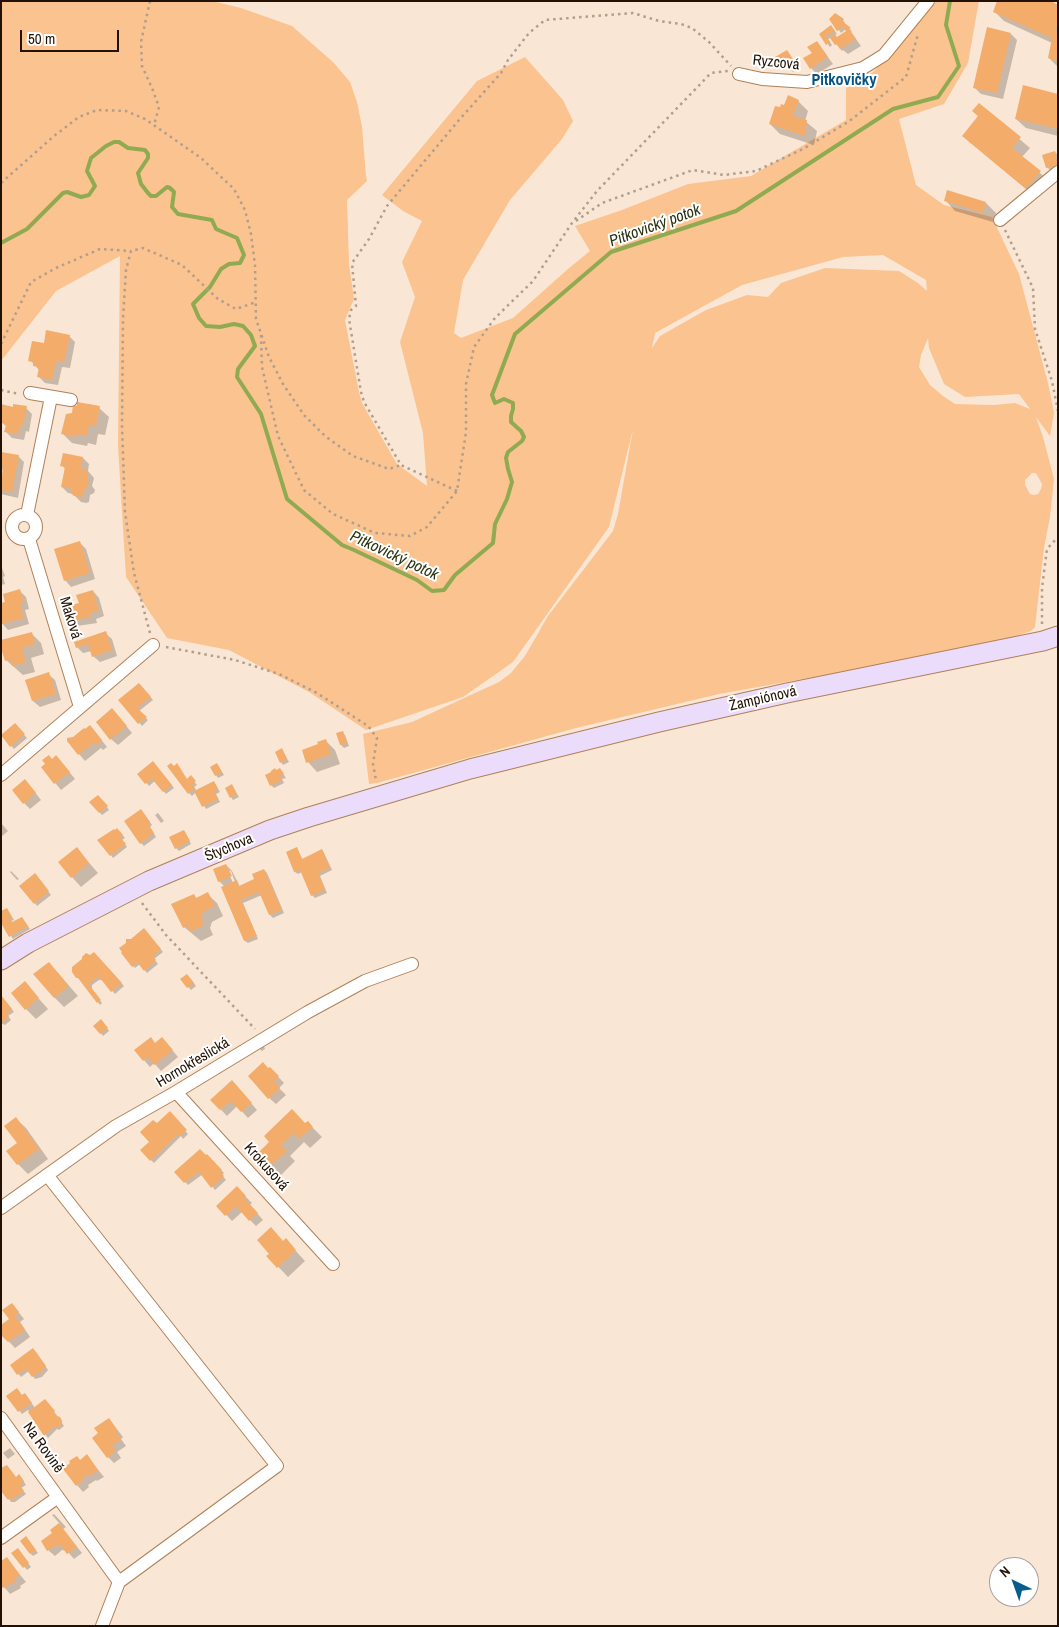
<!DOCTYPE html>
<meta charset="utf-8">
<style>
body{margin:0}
#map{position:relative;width:1059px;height:1627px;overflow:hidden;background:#fae6d4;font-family:"Archivo Narrow",sans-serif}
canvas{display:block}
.frame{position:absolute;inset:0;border:2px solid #231203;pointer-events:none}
.north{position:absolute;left:989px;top:1557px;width:50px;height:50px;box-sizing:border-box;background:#fff;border:1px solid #a7a09a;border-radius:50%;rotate:318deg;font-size:14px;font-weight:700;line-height:20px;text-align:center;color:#231203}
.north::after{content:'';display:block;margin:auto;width:18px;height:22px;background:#085d8f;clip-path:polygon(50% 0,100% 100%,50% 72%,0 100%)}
.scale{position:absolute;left:20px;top:30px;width:99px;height:22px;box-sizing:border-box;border:2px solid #231203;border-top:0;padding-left:6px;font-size:15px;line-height:18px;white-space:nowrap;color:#231203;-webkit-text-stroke:4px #fff;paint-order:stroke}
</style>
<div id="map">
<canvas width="1059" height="1627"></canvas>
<div class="frame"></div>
<div class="north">N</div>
<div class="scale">50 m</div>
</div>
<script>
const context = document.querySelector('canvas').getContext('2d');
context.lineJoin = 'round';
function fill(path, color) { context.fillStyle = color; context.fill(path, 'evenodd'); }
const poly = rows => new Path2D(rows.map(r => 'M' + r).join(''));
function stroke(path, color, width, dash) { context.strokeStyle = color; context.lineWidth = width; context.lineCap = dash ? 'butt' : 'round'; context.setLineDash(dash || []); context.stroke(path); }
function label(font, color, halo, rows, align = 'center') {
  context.font = font + ' "Archivo Narrow",sans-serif'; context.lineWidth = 4; context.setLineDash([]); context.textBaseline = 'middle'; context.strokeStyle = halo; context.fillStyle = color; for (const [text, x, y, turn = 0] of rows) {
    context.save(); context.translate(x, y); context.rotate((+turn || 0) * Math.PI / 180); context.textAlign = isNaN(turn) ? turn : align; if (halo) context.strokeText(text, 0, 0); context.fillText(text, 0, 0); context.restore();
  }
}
fill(poly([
 [1,1,212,1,241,8,292,26,334,63,350,82,357,102,362,127,366,176,367,181,347,200,349,264,354,299,345,320,359,392,362,403,397,464,427,486,423,433,400,342,415,297,402,262,422,221,403,211,382,195,477,81,525,57,563,100,573,121,562,139,510,200,463,280,454,333,461,338,513,318,568,269,590,251,575,226,622,210,688,184,751,176,846,120,846,88,873,72,886,58,930,1,979,1,968,63,944,104,899,119,916,185,944,205,992,217,1019,274,1048,383,1054,413,1050,436,1036,417,1043,437,1054,479,1050,517,1044,548,1035,627,1031,631,1014,637,893,663,719,694,576,728,377,783,369,784,363,734,412,722,499,682,511,673,525,656,548,616,613,531,618,514,633,429,609,527,513,662,463,697,366,730,309,692,229,650,167,638,126,577,118,446,120,256,56,291,1,361],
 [883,255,926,280,927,291,918,283,899,271,825,268,781,283,768,297,747,295,706,310,660,336,652,348,655,333,742,285,843,257],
 [928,338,929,348,944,384,965,397,1019,394,1030,409,1015,403,994,405,955,404,943,396,930,385,919,367,921,355],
 [1032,473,1036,473,1042,484,1041,489,1038,494,1034,495,1030,494,1025,485,1025,480]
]), '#fbc390');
fill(poly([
 [1058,6,1058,67,1049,58,1052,43,1004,21,994,11],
 [831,19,843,20,845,23,844,25,852,31,851,32,861,46,848,54,843,50,842,51,831,38,828,39,832,45,830,47,820,34,834,30,837,34,834,35,837,38,847,32,846,29,841,33],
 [1011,34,1017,40,1003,99,981,94,974,87],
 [817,42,833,64,817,74,811,68],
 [787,51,799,68,793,72,786,63,783,65,780,63],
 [1058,95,1058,136,1026,128,1016,119],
 [798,101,808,111,805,121,817,131,814,145,780,134,770,124,781,108],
 [979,105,1030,148,1022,157,1050,182,1037,198,963,136,979,116],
 [1055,152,1058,155,1058,168,1050,170,1047,167],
 [948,192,986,203,996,213,993,222,955,211,946,201],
 [69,336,75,342,70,368,62,367,58,385,45,383,38,376,40,371,30,360,45,344],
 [14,408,26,408,32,414,29,432,26,431,24,440,12,438,6,432],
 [99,408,109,417,105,435,98,434,96,445,88,443,87,446,72,443,62,433],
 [1,453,18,456,24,462,18,498,1,494,3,470,1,469],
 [83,458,89,464,88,471,94,478,92,486,95,490,94,493,90,495,89,502,86,503,81,502,73,494,68,493,62,487,65,469,62,465],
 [79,542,86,549,95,579,71,587,65,580],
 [1,565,5,576,3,577,5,584,1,585],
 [20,591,26,597,29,609,25,610,29,624,8,630,1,622,7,603],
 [93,591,99,598,104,616,96,619,97,623,77,626,71,620,80,604],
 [31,633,41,643,44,654,31,658,35,672,23,675,6,660],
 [105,633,112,639,117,656,100,662,93,656,92,651,83,653,77,647],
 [48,674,55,680,61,700,40,707,33,701,27,681],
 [142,687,153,700,139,711,148,720,142,726,120,700],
 [118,716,132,733,118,745,111,739],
 [15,725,27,738,14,749,2,736],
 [342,732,345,735,349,746,344,748,341,745],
 [96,733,107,747,103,750,101,748,85,761,68,741],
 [325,740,335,750,340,764,317,772,308,762,320,745],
 [282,750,289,762,283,765,281,762],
 [62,763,75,779,61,790,43,768],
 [217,764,224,775,218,778,216,775],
 [155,765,174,788,166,794,155,781,149,786,139,774],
 [174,767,187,780,193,780,197,785,194,787,197,791,214,782,220,792,216,794,220,802,206,809,196,792,192,796,189,793],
 [280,769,286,778,282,779,284,783,274,788,271,785],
 [232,786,239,797,233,800,231,797],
 [31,787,41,800,30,809,24,803],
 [101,799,109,810,102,815,91,802],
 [141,810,152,825,150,827,156,837,144,846,141,843],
 [158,813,164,821,161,823,155,815],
 [1,823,8,831,1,837],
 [120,832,125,838,122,840,127,847,113,858,111,855],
 [186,834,191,844,179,851,176,848],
 [77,849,98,873,81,887,72,877],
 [297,849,303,860,322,850,324,853,332,870,320,876,327,893,315,898,312,895,302,872,298,874,295,872],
 [226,865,232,871,240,887,256,880,264,870,267,873,284,913,273,918,270,915,262,895,243,903,258,939,248,943,245,941,225,887,219,881],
 [228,871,231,871,235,882,233,883],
 [11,871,19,879,17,880,10,872],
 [37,877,51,895,37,906,35,903],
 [207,894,217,903,223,916,212,922,210,928,213,935,201,941,184,927,194,895,197,899],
 [7,909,14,920,11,921,13,923,22,918,30,929,13,939,1,921],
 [147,933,163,952,154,959,158,964,147,973,140,964,135,968,133,966,131,941],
 [94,954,124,986,115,994,103,980,99,980,92,985,92,990,102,1003,100,1005,73,968],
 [49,963,78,996,64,1007,54,997],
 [190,978,196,986,191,990,182,980],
 [25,983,48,1009,36,1019,26,1009],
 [1,996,14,1012,8,1016,11,1020,5,1025,1,1023],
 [104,1024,109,1031,103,1036,95,1026],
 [254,1037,264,1046,265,1049,262,1051,252,1041,251,1039],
 [156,1044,168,1045,178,1057,161,1071,154,1063,150,1067,136,1051],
 [270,1068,284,1083,279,1088,286,1095,276,1104,269,1098],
 [238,1088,257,1110,248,1118,237,1106,227,1116,212,1100],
 [169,1113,188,1134,183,1139,181,1136,154,1163,142,1151,151,1142,157,1125],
 [16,1119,26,1128,48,1159,28,1174,18,1164,18,1143],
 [308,1123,322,1137,310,1148,304,1142,290,1156,295,1161,281,1175,259,1153],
 [207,1155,224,1173,222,1175,226,1180,215,1190,203,1174,188,1185,176,1172],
 [243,1194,252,1203,250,1205,263,1220,256,1226,242,1212,232,1221,218,1206],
 [283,1242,295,1250,305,1261,288,1277,268,1256],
 [12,1304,24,1319,20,1322,30,1337,15,1348,1,1333,11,1320],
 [36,1352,48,1370,42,1377,35,1379,29,1371,21,1377,11,1365],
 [8,1396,28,1398,35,1408,48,1403,64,1426,59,1430,57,1429,48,1438,28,1410,22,1414],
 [109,1419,123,1437,121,1439,126,1446,117,1452,121,1458,114,1463,108,1457,100,1434],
 [10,1448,15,1454,8,1459,3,1453],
 [87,1456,104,1477,97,1481,96,1480,88,1485,89,1487,83,1492,77,1485,80,1461],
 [22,1479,26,1485,21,1488,26,1494,15,1502,11,1502,9,1499],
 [54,1514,66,1527,63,1529,82,1553,74,1559,67,1551,62,1550,55,1556,48,1550,60,1524,52,1515],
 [29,1541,38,1553,33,1556,31,1554],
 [13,1553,20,1553,31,1567,27,1570],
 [7,1559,26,1582,20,1586,21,1588,10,1594,4,1587]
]), '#0003');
stroke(poly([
 [1,243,27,229,63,193,67,192,81,197,89,195,95,186,87,171,91,158,106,146,114,142,119,142,128,148,145,150,148,154,148,158,138,173,141,184,148,193,151,196,156,196,167,187,170,188,174,192,172,207,178,214,212,220,216,229,237,238,244,255,240,263,229,264,221,269,210,287,193,304,199,318,206,326,220,327,234,324,243,326,251,335,255,346,238,369,237,377,261,414,287,499,342,545,354,550,417,580,432,591,444,590,455,575,493,543,495,524,507,499,512,482,508,469,506,458,508,452,522,441,524,437,521,431,511,422,511,416,513,409,513,403,504,399,495,403,492,395,515,334,611,252,736,211,893,109,938,97,959,66,946,25,950,1]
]), '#90aa52', 4);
fill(poly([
 [997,1,1051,1,1058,5,1058,24,1054,32,1058,33,1058,61,1048,58,1052,38,993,12],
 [835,13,844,19,842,21,851,28,849,29,856,39,840,49,837,44,835,45,830,38,835,34,837,37,846,31,843,27,837,31,829,19],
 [831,25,835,31,826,36,830,42,826,45,819,34],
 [987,27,1011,33,997,93,973,88],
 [817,41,828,57,810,69,803,58,812,53,807,47],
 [787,50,797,65,789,70,783,61,779,64,775,57],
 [1023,85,1058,94,1058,129,1015,119],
 [788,95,799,100,793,116,807,120,805,136,769,124,775,106,780,107,781,104,784,105],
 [979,103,1021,137,1012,148,1041,171,1026,189,962,136,978,116,972,111],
 [1055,151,1058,165,1046,168,1042,155],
 [947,190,986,202,983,213,944,201],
 [46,330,70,335,64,362,56,361,52,380,37,377,39,367,33,366,33,362,28,361,32,341,44,343],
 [77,402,100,406,96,426,89,425,87,436,78,434,77,437,61,434,66,414,72,413,73,405,77,406],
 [1,404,13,407,13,404,27,406,23,426,20,426,18,434,4,432,6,426,1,422],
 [1,452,19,455,12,492,1,490,3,465,1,465],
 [63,453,83,457,81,469,88,470,87,479,89,482,88,486,85,489,83,496,80,497,74,496,71,493,72,489,61,487,65,467,60,466],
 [80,541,90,573,64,581,54,549],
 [20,589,24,603,20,604,24,618,1,624,1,603,5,602,3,594],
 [93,590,99,610,90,613,91,617,69,621,65,607,79,603,76,595],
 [106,631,112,650,92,657,88,644,76,648,74,642],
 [32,632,35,644,22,648,26,662,12,666,10,659,5,661,1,648,1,640],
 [49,672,56,694,32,701,25,680],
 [139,683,151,697,137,708,147,717,138,724,118,700],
 [112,708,127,726,110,740,96,722],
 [15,723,25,734,10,747,1,735],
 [90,725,102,740,96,745,94,743,78,755,67,741,67,738,73,737,84,728,85,729],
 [343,731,347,743,340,745,336,733],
 [326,739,331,754,306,763,302,750,318,744,317,742],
 [282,748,287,759,280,763,275,752],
 [49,755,52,759,56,755,70,772,54,784,41,767,45,764,42,760],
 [153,761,172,785,163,792,152,779,145,784,137,774],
 [171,763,174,766,177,763,187,779,191,775,196,781,192,784,195,788,188,794,167,766],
 [217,763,222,772,215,776,210,767],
 [275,768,276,770,280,768,284,774,280,776,282,780,270,786,265,775,271,772,271,771],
 [25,779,36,793,23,804,12,790],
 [214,781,218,789,214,791,218,799,202,807,194,791],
 [232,784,237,794,230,798,225,788],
 [98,795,108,806,99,813,89,802],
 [141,809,150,822,148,824,154,833,140,844,124,821],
 [117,828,123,835,120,837,126,844,110,856,97,840,114,829,115,830],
 [184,830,190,841,175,849,169,837],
 [77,847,89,863,71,878,58,862],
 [297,847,302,859,322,849,330,868,318,873,325,890,311,896,300,870,294,872,286,852],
 [226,864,232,876,218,882,213,869],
 [264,869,282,910,269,915,259,892,241,900,257,936,244,941,221,887,237,880,239,886,254,879,252,874],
 [35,873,49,891,34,904,19,886],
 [208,892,215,906,203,912,201,918,204,925,190,932,187,926,183,928,171,904,194,894,196,898],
 [7,908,12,917,10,918,12,922,22,917,28,926,9,937,1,923,1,911],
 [144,928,161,949,153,956,156,960,144,971,137,962,132,967,121,953,122,952,119,948,126,943,126,939,131,939],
 [94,952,122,983,111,992,100,978,96,978,90,983,90,986,101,1000,97,1003,78,978,76,978,72,972,72,967,82,959,82,957,86,953,90,955],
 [49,962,69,986,54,998,33,974],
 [187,974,194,983,187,988,180,979],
 [25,981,39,998,25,1010,11,993],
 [1,995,12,1009,7,1013,9,1017,1,1023],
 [101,1019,108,1028,100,1034,93,1026],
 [151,1037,155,1043,162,1037,173,1050,154,1065,148,1057,143,1061,134,1050],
 [263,1062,268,1068,270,1067,279,1076,274,1081,280,1088,268,1099,248,1076],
 [232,1080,252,1103,241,1112,231,1101,220,1110,210,1100],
 [292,1109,305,1123,308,1121,313,1127,299,1139,294,1133,281,1145,287,1151,270,1166,258,1153,269,1142,264,1136],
 [170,1111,187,1130,179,1137,177,1135,150,1161,140,1150,149,1142,140,1132,153,1120,157,1123],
 [16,1117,39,1149,17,1165,6,1151,17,1143,4,1126],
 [200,1149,206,1155,207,1154,222,1170,220,1171,224,1176,211,1188,199,1172,184,1183,174,1172],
 [237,1186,246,1196,244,1198,258,1213,249,1221,236,1206,225,1216,216,1206],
 [271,1227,283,1241,286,1238,296,1250,277,1268,266,1256,269,1254,257,1240],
 [12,1303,19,1312,15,1316,25,1330,8,1342,1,1335,1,1325,9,1319,2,1310],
 [33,1348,46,1366,39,1374,36,1374,32,1377,26,1369,17,1375,10,1365],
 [17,1388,22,1395,25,1393,32,1403,18,1412,6,1396],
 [45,1399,55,1411,54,1412,57,1416,60,1417,62,1421,62,1424,56,1428,53,1427,44,1436,28,1412],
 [109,1418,118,1431,116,1432,121,1439,112,1446,116,1451,107,1458,92,1438,98,1433,94,1428],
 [87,1454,98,1470,90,1476,89,1474,82,1478,84,1480,76,1486,63,1469,70,1463,69,1461,77,1456,80,1460],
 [7,1465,16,1477,19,1474,24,1481,20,1485,24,1491,11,1500,10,1498,8,1500,1,1491,1,1468],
 [59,1523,77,1547,67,1554,61,1546,56,1545,47,1551,41,1541,52,1533,50,1530],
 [26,1536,36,1550,30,1554,20,1541],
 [18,1548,29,1563,23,1568,11,1553],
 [7,1557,20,1575,14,1579,16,1581,3,1588,1,1586,1,1561]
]), '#f3ac69');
const street = poly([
 [739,74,762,79,807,82,863,68,884,55,928,1],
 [1000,220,1058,172],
 [30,393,71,400],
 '12 527a12 12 0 1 1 24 0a12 12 0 1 1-24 0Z',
 [27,515,51,397],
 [29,539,80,707],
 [1,775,153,645],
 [176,1092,333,1264],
 [47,1175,277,1466,119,1582],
 [1,1208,116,1126,176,1092,308,1012,365,981,412,964],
 [1,1418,119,1582,102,1626],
 [1,1538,58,1497]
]);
const secondary = poly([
 [1,960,28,943,149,881,270,830,309,817,470,769,659,722,787,693,1043,641,1058,636]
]);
stroke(street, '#af8157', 14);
stroke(secondary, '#af8157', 21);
stroke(poly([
 [150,1,141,42,142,66,152,88,159,107,154,125],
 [1,183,54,136,79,117,97,110,126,111,145,119,201,158,234,189,245,210,251,234,255,265,256,319,269,357,283,384,304,415,325,436,353,456,389,469,401,465],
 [576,221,602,203,693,170,724,175,756,171,803,149,848,122,906,77,918,34],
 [1005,230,1033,288,1035,329,1052,381,1058,411],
 [261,335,262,367,278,436,304,490,333,514,375,533,410,536,427,527,457,491,466,432,466,384,474,347,495,318,533,281,572,223,597,191,711,73,728,71],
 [1,344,31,282,56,268,100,249,131,251],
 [1,390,19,394],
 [457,491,401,465,364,402,361,392,349,319,351,310,356,306,352,263,369,239,387,206,459,120,501,73,508,60,529,33,545,20,633,13,659,21,681,24,692,28,709,42,731,66],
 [1042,624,1042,588,1047,549,1058,537],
 [150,633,134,573,125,512,122,426,123,318,126,270,131,251,143,248,182,265,218,299,236,309,256,302],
 [166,647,235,660,279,674,317,693,368,726,377,738,373,764,376,780],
 [142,903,166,935,255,1029]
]), '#b19e8d', 2.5, [2.5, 4]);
stroke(street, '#fff', 12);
stroke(secondary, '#ebdcfc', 19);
label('15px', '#231203', '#fff', [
 ["Ryzcová",776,63,6],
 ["Maková",70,618,73],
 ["Žampiónová",763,699,-13],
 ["Štychova",229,848,-23],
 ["Hornokřeslická",193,1063,-31],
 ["Krokusová",266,1167,48],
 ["Na Rovině",43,1448,54]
]);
label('bold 16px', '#065280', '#fff', [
 ["Pitkovičky",844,81]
]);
label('italic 16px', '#29330e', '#fff', [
 ["Pitkovický potok",655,226,-20],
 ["Pitkovický potok",394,556,25]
]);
</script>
